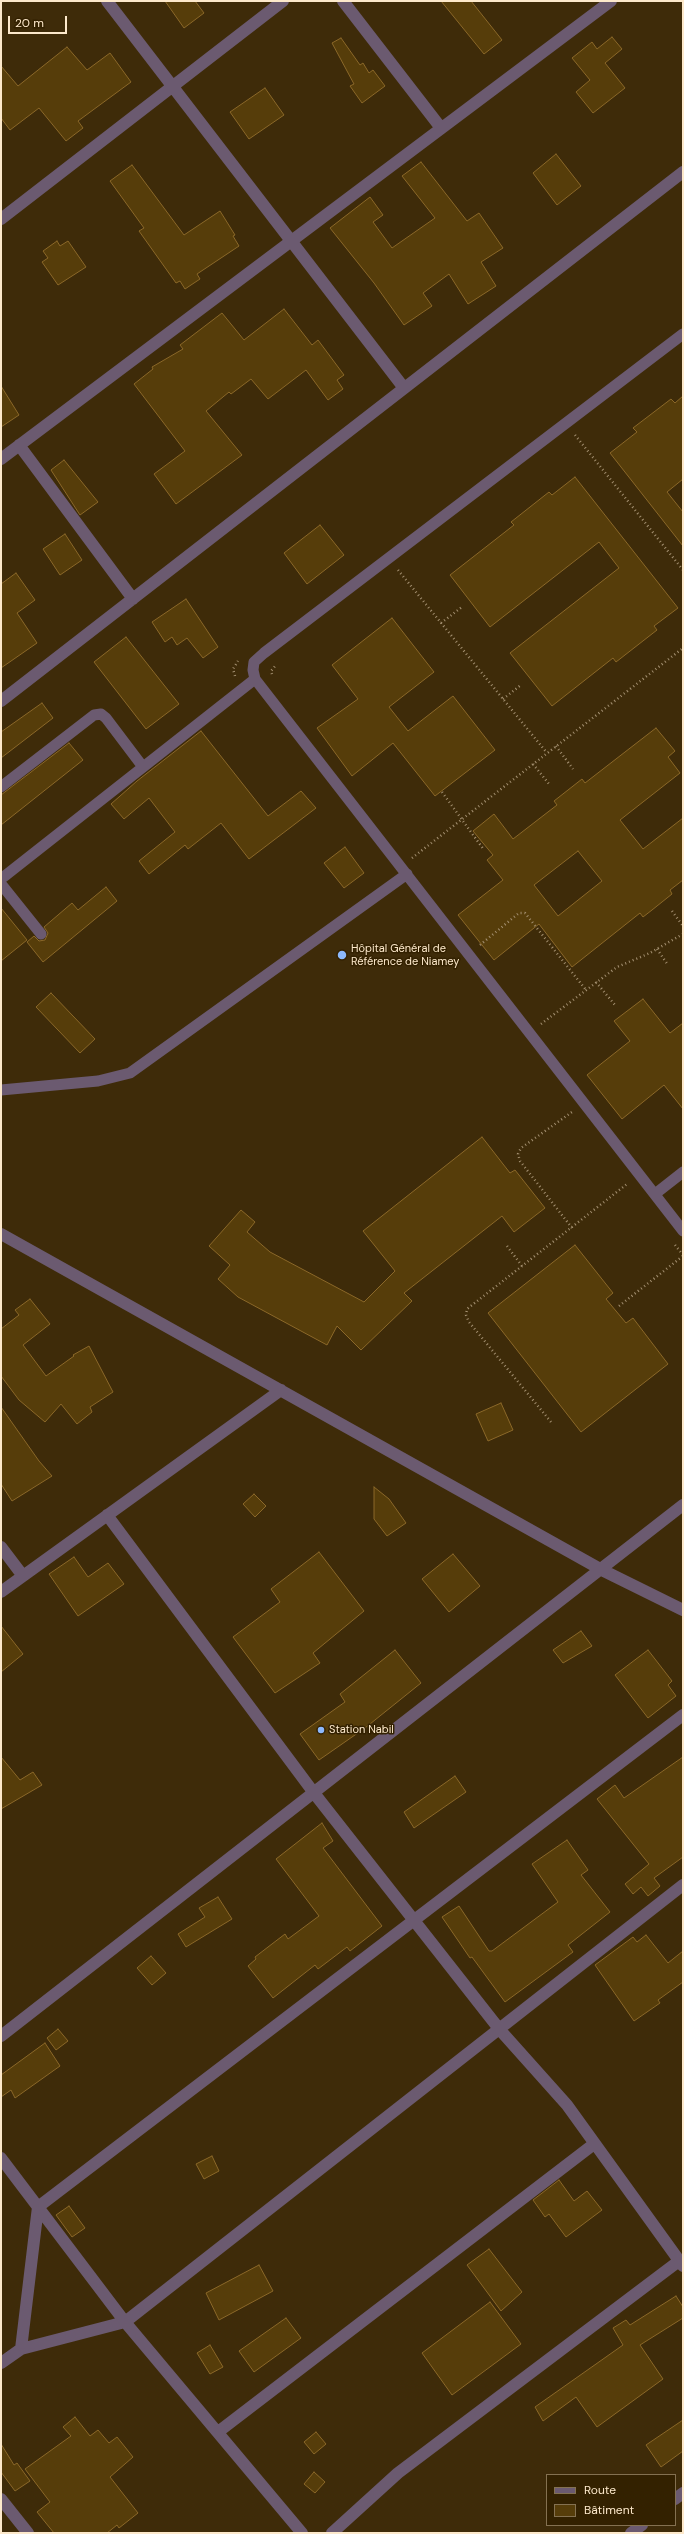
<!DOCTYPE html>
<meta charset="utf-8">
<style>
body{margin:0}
#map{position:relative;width:684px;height:2534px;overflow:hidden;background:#3e2b09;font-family:"DM Sans",sans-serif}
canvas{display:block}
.frame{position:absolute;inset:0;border:2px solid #fde9cb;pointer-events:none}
.legend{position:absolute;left:546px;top:2474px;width:130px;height:52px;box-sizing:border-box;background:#332100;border:1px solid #847151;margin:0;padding:5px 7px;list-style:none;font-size:12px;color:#fde9cb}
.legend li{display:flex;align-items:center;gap:8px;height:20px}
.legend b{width:20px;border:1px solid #847151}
.scale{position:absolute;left:8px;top:16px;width:59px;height:18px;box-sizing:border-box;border:2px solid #fde9cb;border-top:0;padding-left:5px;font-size:12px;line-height:14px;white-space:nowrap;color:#fde9cb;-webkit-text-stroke:3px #332100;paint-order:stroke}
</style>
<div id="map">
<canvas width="684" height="2534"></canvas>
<div class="frame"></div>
<ul class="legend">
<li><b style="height:5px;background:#6b5a70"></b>Route</li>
<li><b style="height:11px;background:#563d0a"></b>Bâtiment</li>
</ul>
<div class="scale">20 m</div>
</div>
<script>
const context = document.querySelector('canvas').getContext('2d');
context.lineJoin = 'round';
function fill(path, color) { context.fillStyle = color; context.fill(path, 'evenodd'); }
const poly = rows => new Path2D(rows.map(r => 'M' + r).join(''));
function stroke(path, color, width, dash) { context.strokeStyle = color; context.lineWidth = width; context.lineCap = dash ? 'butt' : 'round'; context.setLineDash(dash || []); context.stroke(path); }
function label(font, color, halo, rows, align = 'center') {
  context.font = font + ' "DM Sans",sans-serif'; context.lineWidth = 3; context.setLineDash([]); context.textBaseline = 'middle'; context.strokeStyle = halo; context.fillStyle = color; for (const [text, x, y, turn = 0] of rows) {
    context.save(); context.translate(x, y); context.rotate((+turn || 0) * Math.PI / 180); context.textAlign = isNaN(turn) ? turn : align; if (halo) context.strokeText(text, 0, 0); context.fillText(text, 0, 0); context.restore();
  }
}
const building = poly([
 [165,1,195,1,204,13,184,28,165,1],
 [441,1,471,1,502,40,484,54,441,1],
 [612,37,622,49,605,63,625,88,593,113,576,92,590,80,572,58,592,42,597,49,612,37],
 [341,38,360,65,363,63,369,73,373,70,385,86,362,103,350,86,354,84,332,43,341,38],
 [67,47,87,70,110,53,131,82,78,121,83,128,66,141,39,108,10,130,1,118,1,66,18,86,67,47],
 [265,88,284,115,249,139,230,112,265,88],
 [556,154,581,186,557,205,533,173,556,154],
 [421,162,467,221,479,213,503,248,481,262,496,286,468,304,449,274,423,293,432,306,404,325,374,283,330,228,370,197,383,215,373,222,392,248,435,218,402,176,421,162],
 [132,165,184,235,220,211,235,235,233,236,239,246,197,274,200,279,185,289,180,281,176,283,139,231,144,228,110,181,132,165],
 [57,241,60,246,68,241,86,267,58,285,42,262,48,258,43,251,57,241],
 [284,309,312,345,318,340,344,375,337,380,343,389,328,400,306,370,268,399,251,379,231,394,229,392,206,411,242,455,176,504,154,474,185,451,134,384,153,369,152,367,183,349,180,345,222,313,244,340,284,309],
 [1,386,19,415,1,427,1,386],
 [683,396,683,479,667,492,683,512,683,546,610,453,637,432,633,428,671,399,675,403,683,396],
 [64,460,98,502,80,515,51,470,64,460],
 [575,477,678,608,654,626,657,630,616,662,613,658,552,706,510,653,619,568,599,542,490,627,450,575,514,525,511,522,549,492,552,495,575,477],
 [320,525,344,555,307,584,284,553,320,525],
 [65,534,82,560,60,575,43,549,65,534],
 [16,573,35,600,17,613,37,643,1,668,1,584,16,573],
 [186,599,218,647,203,658,187,638,177,645,172,637,165,642,152,622,186,599],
 [392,618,434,672,389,707,408,731,453,696,495,750,435,796,393,743,352,776,317,728,358,699,332,665,392,618],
 [126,637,179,704,146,729,94,662,126,637],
 [42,703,53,718,1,758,1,732,42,703],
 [656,728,675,751,668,757,680,773,620,820,643,849,683,818,683,880,670,890,672,894,652,910,643,917,640,913,572,967,539,924,494,960,458,915,503,880,487,860,493,855,473,831,494,814,513,839,557,805,554,801,582,779,585,783,656,728],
 [578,851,602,881,558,916,534,885,578,851],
 [201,731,268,816,301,791,316,808,249,859,221,823,188,849,185,845,149,874,139,861,175,832,149,798,124,819,111,804,137,781,201,731],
 [69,743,83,760,1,825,1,795,69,743],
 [345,847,364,873,344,888,324,863,345,847],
 [106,887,117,901,43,962,27,942,34,936,39,941,45,940,48,933,44,927,72,903,78,910,106,887],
 [1,908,27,940,1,961,1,908],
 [51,993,95,1039,80,1053,36,1007,51,993],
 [643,999,670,1033,683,1023,683,1109,664,1085,622,1119,587,1075,630,1041,614,1021,643,999],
 [482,1137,510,1173,515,1170,545,1208,514,1232,502,1216,404,1293,412,1301,361,1350,337,1326,327,1345,238,1297,218,1279,230,1265,209,1246,241,1210,255,1222,247,1232,270,1252,364,1302,395,1271,363,1231,482,1137],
 [575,1245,613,1293,606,1299,626,1323,633,1318,668,1364,581,1432,488,1313,575,1245],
 [30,1299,50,1324,23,1345,46,1376,74,1356,73,1355,89,1346,113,1392,90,1407,92,1412,77,1424,61,1404,45,1422,19,1400,1,1376,1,1329,19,1315,15,1310,30,1299],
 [501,1403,513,1430,488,1441,476,1414,501,1403],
 [1,1407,39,1461,52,1476,12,1501,1,1484,1,1407],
 [374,1487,389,1499,406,1523,387,1536,374,1519,374,1487],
 [254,1494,266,1506,255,1517,243,1504,254,1494],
 [319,1552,364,1611,313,1653,320,1663,275,1693,233,1637,280,1602,271,1589,319,1552],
 [453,1554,480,1586,449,1612,422,1579,453,1554],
 [74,1557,88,1577,108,1563,124,1584,78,1616,49,1574,74,1557],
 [1,1626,23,1654,1,1672,1,1626],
 [581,1631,592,1646,563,1663,553,1650,581,1631],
 [395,1650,421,1683,365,1728,319,1760,300,1734,345,1702,340,1694,395,1650],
 [648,1650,672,1681,668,1685,676,1696,648,1718,615,1675,648,1650],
 [1,1757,20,1780,33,1772,42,1785,1,1809,1,1757],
 [683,1757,683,1857,654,1878,660,1886,648,1896,641,1887,633,1894,625,1884,649,1864,597,1799,615,1785,624,1798,683,1757],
 [455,1776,466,1792,414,1828,404,1812,455,1776],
 [322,1823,333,1841,323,1848,382,1926,350,1951,347,1947,318,1969,315,1965,273,1998,248,1966,256,1959,255,1957,285,1934,288,1939,319,1916,276,1859,322,1823],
 [567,1840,588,1870,581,1875,610,1912,568,1945,573,1952,505,2002,472,1957,470,1958,442,1917,459,1906,489,1951,492,1951,558,1902,532,1864,567,1840],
 [218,1897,232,1919,186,1947,178,1934,205,1917,199,1908,218,1897],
 [646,1935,668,1963,683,1951,683,1982,658,2000,660,2003,634,2021,595,1965,633,1937,637,1942,646,1935],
 [151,1956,166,1973,152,1985,137,1968,151,1956],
 [58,2029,68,2041,56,2050,47,2038,58,2029],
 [45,2043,60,2066,15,2098,11,2090,1,2097,1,2075,45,2043],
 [212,2156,219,2171,204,2179,196,2164,212,2156],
 [559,2180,574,2201,587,2191,602,2210,566,2237,549,2214,545,2217,533,2200,559,2180],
 [69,2206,85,2228,72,2237,56,2215,69,2206],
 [489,2249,522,2292,501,2311,467,2265,489,2249],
 [259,2265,273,2291,219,2320,206,2293,259,2265],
 [676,2296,683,2307,683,2318,640,2345,663,2379,597,2427,576,2397,543,2421,535,2407,623,2345,613,2328,626,2320,630,2325,676,2296],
 [490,2302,521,2344,452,2395,422,2353,490,2302],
 [286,2318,301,2338,254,2372,239,2351,286,2318],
 [210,2345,223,2367,210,2374,197,2353,210,2345],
 [75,2417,90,2436,98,2430,109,2443,117,2437,133,2457,110,2477,138,2513,119,2528,117,2525,107,2533,54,2533,37,2512,50,2502,25,2469,71,2436,63,2427,75,2417],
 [683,2420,683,2451,661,2467,646,2445,683,2420],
 [316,2432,326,2444,314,2454,304,2442,316,2432],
 [1,2444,14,2465,17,2463,30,2481,15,2491,1,2472,1,2444],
 [314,2472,325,2482,315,2493,304,2484,314,2472]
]);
fill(building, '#563d0a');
stroke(building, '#8b6829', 1);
stroke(poly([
 [575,435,683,570],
 [398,570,547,753],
 [441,623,462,607],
 [272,674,271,671,276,665],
 [235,676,233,669,238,661],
 [503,699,521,685],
 [556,746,573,769],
 [533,764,549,784],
 [442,792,484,850],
 [412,858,683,648],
 [672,911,683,926],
 [480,945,519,913,525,913,586,990],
 [657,949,668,965],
 [596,982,615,1005],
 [541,1024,617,967,650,953,683,934],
 [572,1228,520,1161,518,1154,521,1148,572,1112],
 [675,1245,683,1255],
 [507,1246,522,1266],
 [619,1306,683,1256],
 [551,1422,469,1322,466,1315,467,1309,627,1184]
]), '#a49071', 2.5, [1, 3]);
stroke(poly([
 [683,334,264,653,254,662,253,670,255,679,683,1231],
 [1,787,94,715,101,714,106,718,143,767],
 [1,879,255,679],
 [1,884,41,934],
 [1,1090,98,1081,130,1073,407,874],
 [655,1194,683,1172]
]), '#6b5a70', 11);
stroke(poly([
 [107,1,404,388],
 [343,1,441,128],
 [1,219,283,1],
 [19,445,133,599],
 [1,459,611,1],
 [1,701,683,172],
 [1,1234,602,1570,683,1610],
 [107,1515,314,1793,500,2030,567,2105,683,2266],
 [1,1547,23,1576],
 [1,1592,281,1390],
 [1,2036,683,1505],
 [1,2158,125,2322,302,2533],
 [21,2349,38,2207,683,1715],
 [1,2363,21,2349,125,2322,683,1885],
 [218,2432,594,2144],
 [1,2499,28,2533],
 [675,2499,683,2493],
 [332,2533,398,2473,679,2261],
 [631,2533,642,2525]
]), '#6b5a70', 12);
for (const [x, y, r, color] of [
 [342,955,5,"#8db9fc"],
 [321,1730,4,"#8db9fc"]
]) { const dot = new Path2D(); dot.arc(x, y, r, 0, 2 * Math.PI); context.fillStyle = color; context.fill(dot); stroke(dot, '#332100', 1.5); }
label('11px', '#fde9cb', '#332100', [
 ["Hôpital Général de",351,949],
 ["Référence de Niamey",351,962],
 ["Station Nabil",329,1730]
], 'left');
</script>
